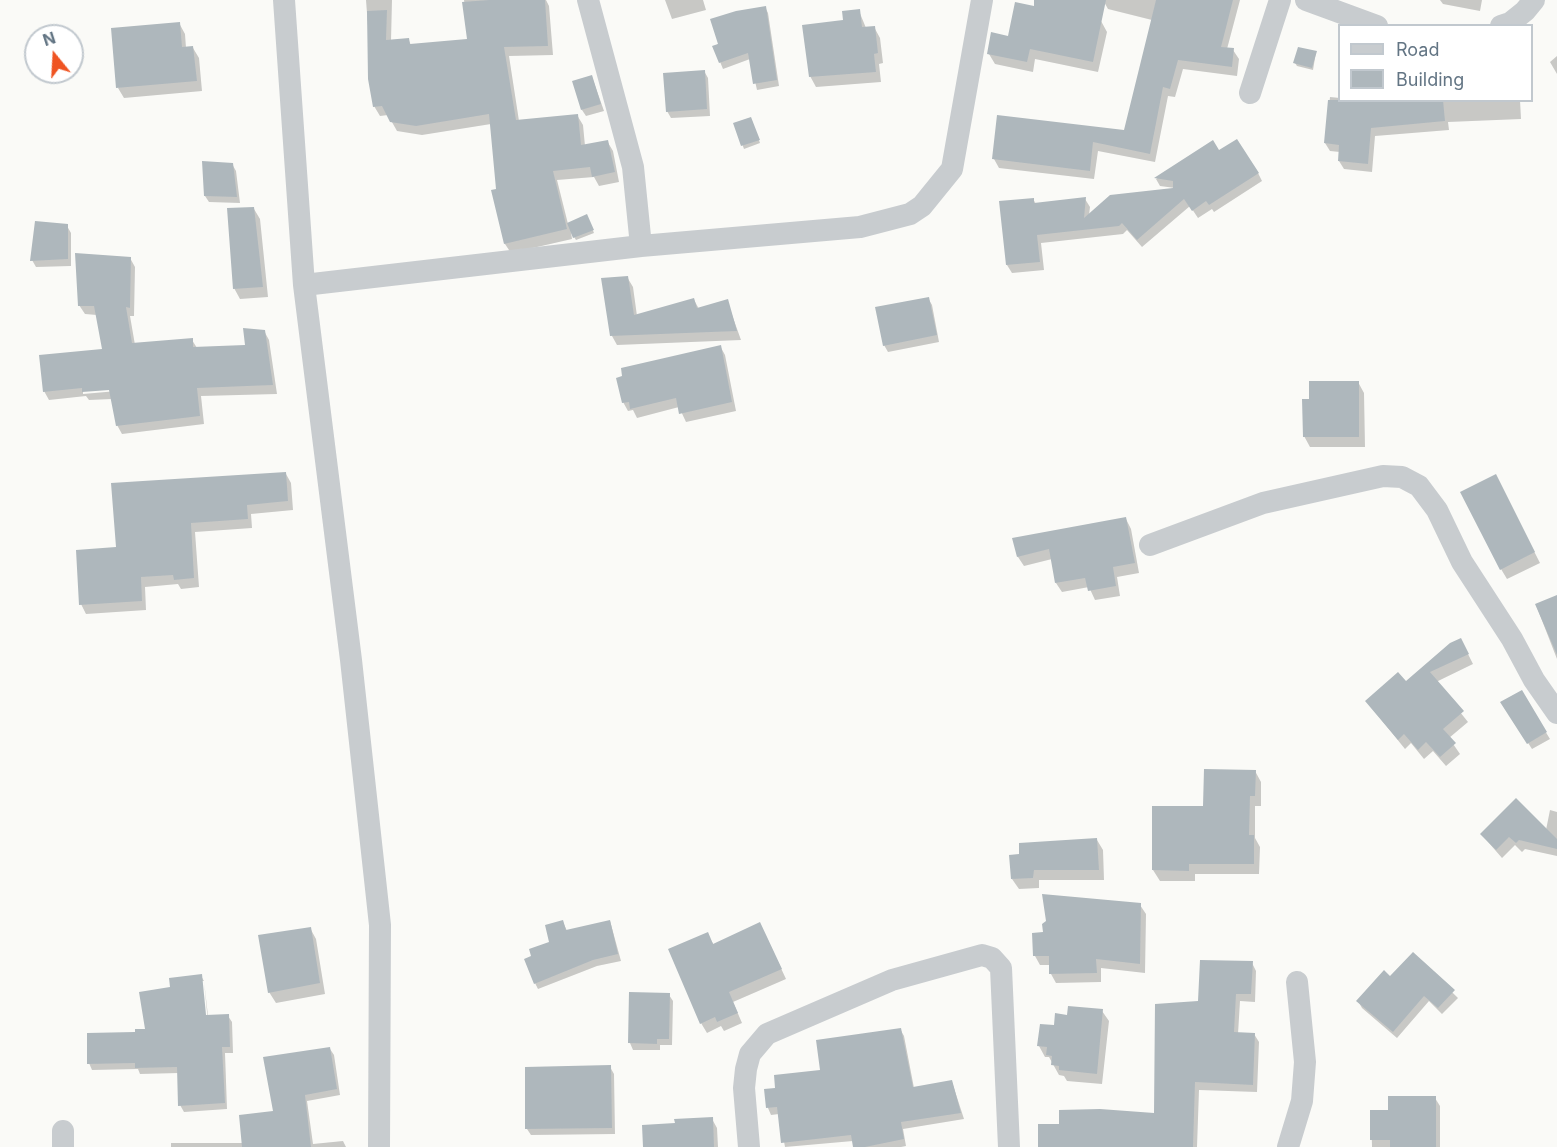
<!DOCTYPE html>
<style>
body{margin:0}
#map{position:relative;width:1557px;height:1147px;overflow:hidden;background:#fafaf7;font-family:Inter,sans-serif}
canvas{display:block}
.legend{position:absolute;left:1338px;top:24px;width:195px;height:78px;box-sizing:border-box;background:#fff;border:2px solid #c1c8ce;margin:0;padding:8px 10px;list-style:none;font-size:18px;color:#637584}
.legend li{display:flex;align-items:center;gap:12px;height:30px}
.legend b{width:30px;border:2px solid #c1c8ce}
.north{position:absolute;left:24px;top:24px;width:60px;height:60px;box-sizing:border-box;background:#fff;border:2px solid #c1c8ce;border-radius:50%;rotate:342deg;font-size:16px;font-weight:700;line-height:24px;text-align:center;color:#637584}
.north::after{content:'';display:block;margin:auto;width:21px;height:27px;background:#ef5422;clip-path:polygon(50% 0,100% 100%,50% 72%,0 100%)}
</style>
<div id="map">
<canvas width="1557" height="1147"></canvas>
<ul class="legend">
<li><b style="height:8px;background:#c8cccf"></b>Road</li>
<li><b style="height:16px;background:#aeb7bc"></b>Building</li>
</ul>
<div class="north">N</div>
</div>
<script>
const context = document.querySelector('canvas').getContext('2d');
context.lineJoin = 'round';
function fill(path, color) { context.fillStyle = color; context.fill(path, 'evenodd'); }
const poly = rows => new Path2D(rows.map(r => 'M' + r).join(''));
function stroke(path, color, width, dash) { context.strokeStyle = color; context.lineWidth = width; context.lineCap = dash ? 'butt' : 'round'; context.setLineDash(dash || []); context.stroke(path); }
fill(poly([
 [366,0,392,0,391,41,408,39,411,45,469,41,464,0,546,0,549,6,553,55,509,56,519,121,577,115,583,125,585,146,607,141,613,151,619,182,599,186,594,177,557,180,568,224,588,219,594,233,576,240,571,232,572,239,511,253,505,244,491,124,422,135,397,131,388,115,380,116,374,106],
 [665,0,703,0,706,10,672,19],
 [1103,0,1240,0,1227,49,1233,50,1239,59,1237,76,1183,69,1175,97,1168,96,1155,162,1098,151,1094,179,999,168,994,159,1125,132,1152,20,1108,9],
 [1440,0,1482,0,1480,11,1443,4],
 [765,7,768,13,779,86,757,90,750,59,723,69,714,47],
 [859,11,866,28,874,27,880,38,883,63,879,64,881,82,816,87,810,76,845,21],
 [1101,21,1107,32,1098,72,1035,59,1033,72,995,64,989,54,1009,37],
 [179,23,185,34,186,48,193,48,199,58,202,91,124,98,118,88],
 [1316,52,1313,70,1297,66,1295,63],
 [1557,56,1557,74,1550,62],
 [704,71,708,78,710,116,671,118,667,111],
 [592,77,604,111,586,116,582,110],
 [1330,97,1340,98,1340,100,1520,100,1521,119,1448,122,1449,130,1375,136,1372,172,1344,169,1339,161,1340,152,1330,151,1325,143],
 [752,121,760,143,744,149,735,124],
 [1212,143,1219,153,1258,173,1262,181,1214,212,1212,209,1198,218,1190,206,1142,247,1127,230,1123,234,1041,243,1044,270,1012,273,1007,265,1001,203,1033,199,1036,204,1085,199,1090,207,1089,215,1175,188,1160,186,1156,179],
 [232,164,236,171,240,203,209,202,205,196],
 [254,209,260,219,268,297,240,299,234,288],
 [67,226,71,233,71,266,36,267,32,260],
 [130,258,135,267,134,316,130,316,135,345,192,340,197,348,246,347,264,331,269,340,277,394,201,396,204,424,122,434,117,425,112,399,89,400,86,396,49,400,44,391,103,350,97,315,85,314,79,305],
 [117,388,117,391,83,394,83,391],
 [627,277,633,287,637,316,694,300,699,309,727,301,741,340,617,345,612,336],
 [928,298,932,305,939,342,888,352,884,345],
 [720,346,725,355,736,411,686,422,679,407,637,418,633,410,628,411,623,402],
 [1358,382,1364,393,1365,447,1310,447,1304,436,1311,400],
 [286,474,291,483,293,510,251,514,252,528,195,532,199,587,181,589,178,584,145,587,146,610,86,614,81,604,117,548],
 [1501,486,1540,563,1507,579,1501,569],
 [1126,519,1131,529,1139,573,1117,577,1120,596,1095,600,1089,587,1062,592,1056,583,1052,559,1024,566,1018,557,1014,539],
 [1557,597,1557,659,1536,605],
 [1466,650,1473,664,1436,682,1468,722,1449,738,1460,754,1446,766,1433,751,1424,759,1411,743,1405,749,1367,702],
 [1521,692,1550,739,1532,749,1502,703],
 [1255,771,1261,782,1261,806,1255,806,1255,838,1260,847,1259,874,1195,874,1195,881,1160,881,1153,870,1154,808,1205,808],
 [1550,810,1557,812,1557,856,1525,849,1522,852,1515,845,1502,858,1482,835,1546,830],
 [1097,840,1103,850,1104,880,1039,880,1039,888,1019,889,1012,879],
 [1140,905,1146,914,1145,973,1101,968,1101,982,1056,983,1051,974,1051,965,1040,965,1035,956,1045,933],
 [610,921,621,961,597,966,538,989,535,983,550,942,563,922,567,931],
 [310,928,316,939,325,994,276,1003,269,992],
 [707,934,714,945,765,934,786,979,733,1002,742,1023,724,1031,721,1026,707,1033,701,1023],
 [1413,954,1458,998,1442,1014,1429,1001,1397,1038,1362,1008,1358,1001,1390,978],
 [1252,963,1256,971,1255,1002,1240,1001,1238,1034,1254,1034,1259,1042,1257,1092,1199,1090,1197,1147,1040,1147,1061,1126,1156,1115,1199,1003],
 [201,976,204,981,201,981,205,1023,208,1022,204,981,208,1016,228,1016,232,1022,233,1053,225,1053,227,1109,184,1112,180,1105,179,1073,140,1074,138,1069,92,1070,89,1063,136,1034,147,1031,172,988],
 [669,995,673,1001,672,1045,660,1045,660,1050,633,1050,630,1043],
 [1102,1011,1109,1021,1102,1084,1067,1081,1064,1076,1059,1075,1049,1057,1045,1057,1039,1046,1068,1016],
 [900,1029,904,1036,914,1088,952,1082,964,1119,903,1129,906,1146,901,1147,854,1147,853,1141,785,1147,779,1114,771,1115,768,1108,766,1091,777,1090,822,1071],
 [330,1049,334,1055,340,1095,307,1101,313,1144,343,1141,346,1147,171,1147,171,1143,243,1143,275,1112],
 [610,1067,614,1074,615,1134,531,1135,527,1129],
 [1435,1098,1440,1106,1440,1147,1372,1147,1371,1111,1389,1111],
 [712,1119,717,1128,718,1147,644,1147,676,1125]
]), '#0003');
fill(poly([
 [489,0,545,0,548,46,504,47,516,120,578,114,581,145,608,140,615,172,592,177,590,167,553,171,567,229,504,244,491,190,496,189,489,114,416,126,390,122,382,106,373,107,368,79,367,11,387,10,386,40,409,38,410,44,467,39,462,2],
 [1034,0,1106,0,1093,62,1030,49,1027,62,987,54,991,32,1008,36,1015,2,1034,6],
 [1156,0,1233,0,1221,47,1234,48,1232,67,1178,60,1170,89,1163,87,1150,154,1093,142,1090,171,992,159,997,115,1124,130],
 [766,6,777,80,753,84,748,53,719,63,712,46,718,44,710,19,736,11],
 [860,9,862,27,875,26,878,53,874,54,876,72,809,77,802,25,843,20,842,11],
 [180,22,182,47,193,46,197,81,116,88,111,28],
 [1298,47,1317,51,1312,68,1293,63],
 [705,70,707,109,666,112,663,73],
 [592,75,601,104,581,110,572,81],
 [1328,100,1443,100,1445,121,1371,128,1368,164,1338,161,1339,145,1324,143],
 [751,117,760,140,741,146,733,123],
 [1237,139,1259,173,1209,205,1206,201,1192,211,1184,199,1137,240,1122,223,1119,226,1037,235,1040,262,1006,265,999,201,1034,198,1034,203,1086,197,1084,218,1110,195,1173,188,1173,181,1154,178,1213,140,1219,150],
 [202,161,233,163,237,197,204,196],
 [254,207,263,287,233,289,227,208],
 [587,214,594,230,573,238,567,223],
 [35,221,68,224,68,259,30,261],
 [75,253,131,257,130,308,126,307,132,343,193,338,193,347,245,345,243,328,265,330,273,385,197,388,200,416,116,426,109,390,82,392,82,388,43,392,39,355,102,349,94,306,78,306],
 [628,276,634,315,694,298,697,308,728,299,737,331,610,336,601,278],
 [929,297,937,335,883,346,875,307],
 [721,345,732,402,679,414,676,398,630,409,629,402,622,403,616,378,622,376,621,368],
 [1309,381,1359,381,1359,437,1303,437,1302,399,1309,399],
 [286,472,288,501,247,505,248,519,191,523,194,578,174,580,173,575,141,577,142,601,79,605,76,550,116,547,111,483],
 [1496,474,1535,552,1500,570,1460,492],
 [1126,517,1135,563,1113,567,1116,586,1088,591,1085,578,1055,583,1049,549,1017,557,1012,538],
 [1557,595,1557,655,1535,604],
 [1461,638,1469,654,1430,672,1464,711,1443,729,1456,743,1440,757,1426,742,1418,750,1404,734,1398,740,1365,701,1398,672,1406,681,1450,643],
 [1522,690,1547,732,1527,744,1500,702],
 [1204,769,1256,770,1255,796,1250,796,1249,835,1254,835,1254,864,1189,864,1189,871,1152,870,1152,806,1203,806],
 [1516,798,1557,839,1557,849,1519,840,1516,843,1509,837,1496,850,1480,834],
 [1097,838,1099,870,1034,870,1033,878,1011,879,1009,855,1019,854,1019,843],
 [1042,894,1141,903,1140,964,1096,959,1097,973,1049,974,1049,956,1033,956,1032,933,1043,932,1042,924,1046,921],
 [563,920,566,930,610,920,618,954,593,960,534,984,524,959,531,956,529,949,549,942,545,925],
 [760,922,782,969,729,992,738,1013,717,1022,715,1017,700,1024,668,949,708,932,713,944],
 [311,927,320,983,268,993,258,935],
 [1413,952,1455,990,1438,1008,1424,996,1393,1032,1356,1001,1384,970,1390,976],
 [1200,960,1253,961,1251,994,1236,994,1234,1032,1255,1033,1253,1085,1195,1082,1193,1147,1038,1147,1038,1124,1059,1124,1059,1110,1100,1109,1154,1113,1155,1004,1198,1001],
 [202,974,206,1015,229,1014,230,1047,222,1047,225,1103,178,1106,177,1067,135,1068,135,1063,87,1064,87,1033,135,1032,135,1029,145,1029,139,992,170,987,169,978],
 [629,992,670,993,669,1039,657,1039,657,1044,628,1043],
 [1068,1006,1103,1009,1097,1074,1059,1070,1059,1066,1051,1065,1052,1056,1046,1055,1047,1047,1037,1046,1040,1024,1054,1025,1055,1013,1067,1015],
 [901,1028,913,1087,952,1080,961,1113,901,1122,904,1139,865,1147,853,1147,851,1135,781,1143,777,1107,766,1108,764,1089,775,1088,774,1075,820,1070,816,1040],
 [330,1047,337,1089,305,1095,311,1147,242,1147,239,1115,273,1111,263,1057],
 [611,1065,612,1128,525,1129,525,1067],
 [1388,1096,1436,1096,1436,1147,1390,1147,1390,1140,1370,1140,1370,1110,1388,1110],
 [713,1117,714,1147,643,1147,642,1125,675,1123,674,1119]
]), '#aeb7bc');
stroke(poly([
 [284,0,304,285,351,660,380,925,379,1147],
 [588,0,633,167,641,246],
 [1306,0,1377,26],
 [1501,26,1510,23,1525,11,1534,0],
 [1250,93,1280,0],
 [304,285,641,246,860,227,910,214,922,206,952,169,982,0],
 [1150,545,1263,503,1383,476,1402,477,1419,486,1437,510,1462,562,1512,639,1534,680,1557,713],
 [63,1131,63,1147],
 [749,1147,744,1088,746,1069,750,1054,767,1034,892,980,982,955,992,958,1001,968,1009,1147],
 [1288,1147,1302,1101,1305,1062,1297,982]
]), '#c8cccf', 22);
</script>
